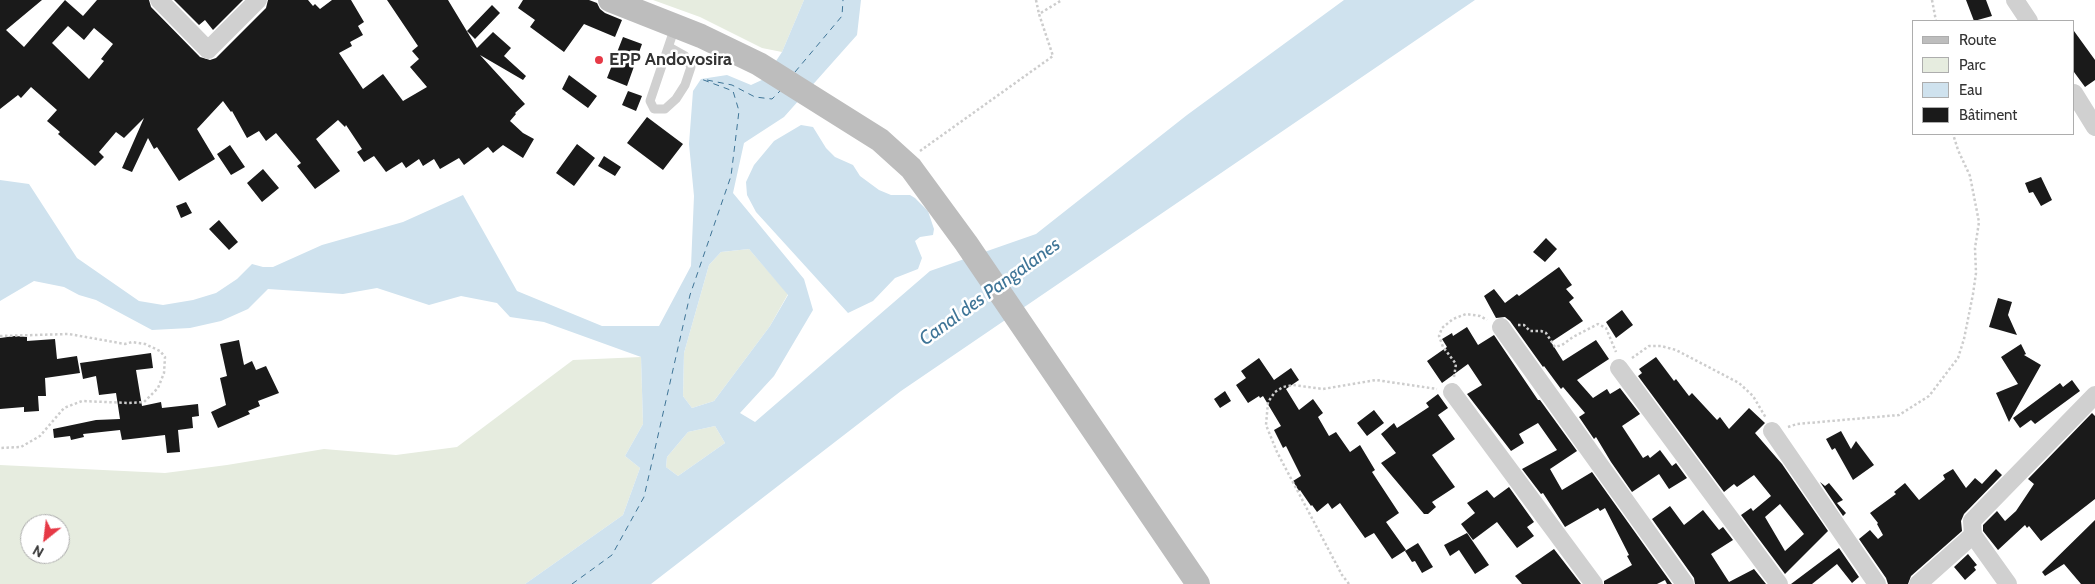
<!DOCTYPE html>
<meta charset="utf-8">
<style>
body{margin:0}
#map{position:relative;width:2095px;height:584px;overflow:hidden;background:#fff;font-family:Cabin,sans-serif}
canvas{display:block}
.legend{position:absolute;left:1912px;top:20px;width:162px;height:115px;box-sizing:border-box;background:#fff;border:1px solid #adadad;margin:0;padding:6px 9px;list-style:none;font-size:15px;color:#333}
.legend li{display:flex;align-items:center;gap:10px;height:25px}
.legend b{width:25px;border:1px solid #adadad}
.north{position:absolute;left:20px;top:514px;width:50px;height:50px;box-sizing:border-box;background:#fff;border:1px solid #adadad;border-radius:50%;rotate:209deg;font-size:14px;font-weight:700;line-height:20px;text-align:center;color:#333}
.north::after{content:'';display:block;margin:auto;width:18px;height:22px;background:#e63946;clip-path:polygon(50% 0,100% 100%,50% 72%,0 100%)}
</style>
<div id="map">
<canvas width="2095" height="584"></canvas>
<ul class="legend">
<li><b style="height:6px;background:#bdbdbd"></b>Route</li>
<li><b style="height:14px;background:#e6ecdf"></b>Parc</li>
<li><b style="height:14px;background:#cfe2ee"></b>Eau</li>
<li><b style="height:14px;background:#1a1a1a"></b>Bâtiment</li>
</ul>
<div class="north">N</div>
</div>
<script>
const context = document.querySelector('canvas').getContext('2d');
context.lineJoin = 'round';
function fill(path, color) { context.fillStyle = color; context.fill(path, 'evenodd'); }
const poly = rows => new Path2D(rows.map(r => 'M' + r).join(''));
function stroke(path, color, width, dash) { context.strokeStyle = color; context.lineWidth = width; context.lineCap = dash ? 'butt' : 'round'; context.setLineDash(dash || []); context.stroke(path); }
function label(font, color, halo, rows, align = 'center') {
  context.font = font + ' Cabin,sans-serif'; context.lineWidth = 5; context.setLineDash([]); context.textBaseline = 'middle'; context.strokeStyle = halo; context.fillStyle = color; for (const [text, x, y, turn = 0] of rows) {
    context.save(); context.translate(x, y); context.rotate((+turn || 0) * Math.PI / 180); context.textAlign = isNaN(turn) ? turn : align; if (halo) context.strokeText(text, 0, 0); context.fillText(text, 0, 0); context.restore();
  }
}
fill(poly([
 [653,0,804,0,782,52,762,48,700,17],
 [749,249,788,294,770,326,714,401,692,408,683,396,684,353,709,265,721,252],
 [641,357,643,424,625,456,640,468,623,515,525,584,0,584,0,465,165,473,227,465,324,449,396,455,457,447,573,360],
 [30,524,60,524,60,554,30,554],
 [715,426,725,443,678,476,666,467,667,457,688,432]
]), '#e6ecdf');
fill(poly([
 [804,0,861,0,857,35,784,117,744,143,733,193,804,279,813,310,774,376,740,413,755,422,930,271,1036,234,1187,115,1344,0,1475,0,901,391,651,584,525,584,623,515,640,468,625,456,643,424,641,357,544,322,510,317,497,303,461,296,429,305,377,288,343,294,268,289,248,309,221,321,190,328,152,330,96,300,79,295,64,287,34,281,0,301,0,180,29,184,77,258,139,301,163,305,193,300,216,293,237,279,252,264,263,267,273,267,322,245,403,222,463,195,517,291,602,326,659,326,691,266,694,196,689,144,693,91,701,79,727,75,751,85,764,79,782,52],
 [749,249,788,295,770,326,714,401,692,408,683,396,684,353,709,265,721,252],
 [715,426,725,443,678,476,666,467,667,457,688,432],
 [801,125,813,127,826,148,835,157,853,165,860,176,879,190,891,195,910,195,915,198,928,211,934,229,933,235,920,237,915,241,922,258,918,269,895,278,873,301,848,313,756,212,747,195,746,182,754,165,774,141]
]), '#cfe2ee');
stroke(poly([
 [795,72,842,16,843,0],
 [707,80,732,85,755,97,772,99,780,91],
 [572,584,612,555,644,497,690,295,731,176,739,111,733,91,701,79]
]), '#3f7597', 1, [6, 5]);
fill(poly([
 [0,0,42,0,6,30,24,47,65,0,83,16,97,0,149,0,151,7,200,57,210,60,216,58,266,8,268,0,308,0,313,6,315,4,320,9,332,0,351,0,364,22,358,26,363,35,350,42,352,46,339,53,363,89,383,74,403,101,427,87,410,67,419,59,412,51,418,46,387,0,448,0,477,48,493,32,511,48,504,56,526,76,523,80,480,55,525,104,515,113,516,114,510,121,523,133,534,139,523,158,503,145,493,153,488,147,464,165,459,158,440,169,434,159,423,166,419,159,406,168,402,162,386,172,374,156,364,162,357,152,362,149,346,125,345,127,338,120,316,139,340,171,315,189,297,166,301,163,276,133,266,141,259,131,247,138,232,111,231,112,223,101,197,129,215,159,179,181,157,147,154,149,148,138,132,172,122,168,144,118,124,138,116,132,99,152,104,157,95,166,58,134,60,132,47,121,57,110,31,87,21,98,18,95,0,109],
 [68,26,84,40,94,28,113,44,101,59,104,61,89,79,52,43],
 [174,0,243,0,213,30,205,20,199,25],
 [523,0,589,0,597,3,600,9,605,13,622,20,615,37,584,24,564,52,530,27,535,20,518,8],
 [1966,0,1986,0,1992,16,1974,21],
 [492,5,500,13,475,39,467,31],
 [2074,31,2095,60,2095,80,2085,87,2074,72],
 [623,37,642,44,627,86,607,78],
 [569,75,597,96,588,108,562,89],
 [628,91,642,96,636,111,622,105],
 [647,117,683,144,663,170,627,143],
 [577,144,595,158,574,186,556,173],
 [230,145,245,167,231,175,217,154],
 [604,156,621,167,615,176,598,166],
 [263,169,279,188,262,202,247,183],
 [2041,177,2052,200,2041,206,2033,192,2029,193,2025,183],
 [186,202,192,213,181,218,176,206],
 [219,220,238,242,229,250,209,229],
 [1546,238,1557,249,1545,262,1533,252],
 [1559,267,1572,285,1566,289,1574,298,1569,302,1583,321,1551,342,1563,361,1596,340,1609,359,1577,380,1593,398,1607,389,1610,394,1620,388,1640,414,1622,426,1643,458,1648,455,1650,458,1660,450,1672,466,1676,463,1687,478,1669,489,1659,474,1632,492,1611,462,1596,437,1594,439,1579,417,1585,413,1563,387,1561,389,1544,366,1543,367,1510,321,1505,317,1496,318,1484,296,1494,289,1505,303,1517,294,1519,296],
 [1998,298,2012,302,2008,315,2017,335,1989,327],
 [1622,310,1633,325,1616,338,1606,322],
 [1467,327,1478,345,1494,335,1538,400,1540,400,1577,451,1550,469,1562,490,1592,472,1672,584,1667,584,1665,580,1657,584,1604,584,1604,581,1632,565,1627,556,1629,555,1605,508,1600,511,1598,508,1565,527,1543,493,1541,494,1522,469,1557,450,1538,423,1519,434,1524,443,1511,451,1467,394,1482,385,1468,364,1442,383,1427,361,1447,347,1442,339,1452,333,1453,336],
 [15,336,27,337,27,341,55,339,57,359,77,356,80,373,45,378,46,396,38,396,39,411,24,412,24,407,0,409,0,338],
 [239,340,244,365,252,361,256,370,266,366,279,393,258,401,260,406,248,411,250,414,218,428,211,412,226,405,220,378,227,376,220,344],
 [2021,344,2026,354,2024,355,2041,365,2009,422,1996,393,2018,384,2001,357],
 [151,353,153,368,136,370,142,406,161,402,162,408,198,404,199,416,192,417,193,428,178,430,180,452,167,453,165,435,122,440,120,430,83,434,84,437,71,440,70,436,54,438,53,429,96,420,120,419,116,393,99,395,96,376,83,379,80,363],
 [1656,357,1674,381,1676,379,1689,396,1692,393,1717,420,1720,417,1729,429,1749,408,1765,423,1755,433,1782,464,1828,531,1785,574,1741,515,1751,508,1753,511,1771,496,1754,475,1737,487,1734,484,1724,492,1638,376,1642,373,1639,369],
 [1780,504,1804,534,1785,551,1765,517],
 [1259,358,1274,380,1291,368,1299,380,1286,389,1299,410,1313,399,1323,413,1318,417,1329,436,1336,432,1350,452,1360,445,1375,470,1372,472,1399,513,1386,522,1406,550,1392,559,1374,533,1365,538,1340,503,1332,509,1328,503,1317,512,1312,505,1311,506,1300,490,1299,491,1293,481,1301,476,1286,446,1283,448,1274,430,1281,426,1263,396,1260,398,1259,396,1248,403,1236,385,1246,378,1241,371],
 [2072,380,2080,391,2035,424,2031,420,2020,428,2013,418,2060,383,2063,387],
 [1225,391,1231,401,1220,408,1214,399],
 [1438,394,1448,408,1438,415,1455,439,1432,455,1455,487,1432,502,1436,507,1428,514,1424,514,1381,463,1396,453,1381,434,1394,423,1397,428,1429,407,1426,403],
 [1374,410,1384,423,1367,436,1357,423],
 [2092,413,2095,416,2095,499,2041,541,2029,526,2027,528,2025,525,1998,550,1983,531,1983,525,1997,511,2005,521,2016,511,2034,484,2028,479],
 [1841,431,1851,449,1856,441,1874,465,1853,480,1835,448,1832,450,1826,439],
 [1953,469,1966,488,1975,478,1982,484,1996,469,2002,475,1964,514,1961,521,1962,531,1911,576,1908,584,1888,584,1886,578,1859,539,1870,530,1878,539,1883,535,1877,524,1878,523,1870,513,1896,494,1894,492,1905,483,1919,500,1945,479,1943,475],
 [1820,482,1825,486,1829,483,1843,500,1837,503,1846,513,1843,516],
 [1509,487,1534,522,1527,527,1534,536,1517,548,1497,522,1473,540,1461,524,1475,513,1467,503,1487,490,1494,498],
 [1670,506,1684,525,1703,510,1719,530,1723,527,1733,540,1711,554,1729,582,1754,569,1766,584,1695,584,1694,578,1652,519],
 [2095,520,2095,584,2081,584,2064,564,2045,576,2042,572],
 [1467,533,1489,565,1475,574,1459,550,1450,556,1444,545],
 [1418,543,1433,567,1422,573,1415,561,1412,562,1405,551],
 [1839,548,1859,577,1852,583,1837,564,1812,584,1791,584],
 [1554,549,1581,584,1522,584,1515,576],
 [1968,554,1977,565,1974,567,1976,570,1965,580,1954,567]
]), '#1a1a1a');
stroke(poly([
 [1036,0,1039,14],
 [1932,0,1936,21],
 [920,151,1053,56,1039,14,1062,0],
 [1518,325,1524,325,1530,331,1541,331,1546,333,1555,347,1562,345,1573,337,1598,324,1606,328,1616,352],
 [0,336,69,334,125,344,132,342,145,344,160,351,165,357,164,373,158,388,144,402,129,403,82,401,64,408,40,436,21,447,0,448],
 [1632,358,1649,346,1661,346,1676,350,1739,383,1753,396,1766,418],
 [1454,377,1456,364,1443,347,1439,336,1442,328,1453,319,1466,314,1480,316,1487,320],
 [1788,427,1797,424,1899,415,1929,396,1958,358,1964,339,1973,294,1976,273,1975,248,1979,222,1970,176,1958,150,1953,134],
 [1349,584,1342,575,1277,452,1266,425,1268,402,1275,392,1283,387,1293,385,1323,389,1376,380,1437,389]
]), '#cdcdcd', 2.5, [2.5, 2.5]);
stroke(poly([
 [669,47,685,56,691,67,685,85,676,99,665,109,654,109,650,101,675,27]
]), '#d0d0d0', 9);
stroke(poly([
 [159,0,208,50,258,0],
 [2015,0,2029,21],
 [2074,93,2095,127],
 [1501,327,1685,584],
 [1619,368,1779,584],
 [1452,392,1594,584],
 [1772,431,1877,584],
 [1973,535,2008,584],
 [1918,584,1973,535,1972,521,2095,395]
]), '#d0d0d0', 18);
stroke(poly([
 [610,0,701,36,759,64,880,140,911,168,966,243,1198,584]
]), '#bdbdbd', 24);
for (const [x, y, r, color] of [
 [599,60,5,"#e63946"]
]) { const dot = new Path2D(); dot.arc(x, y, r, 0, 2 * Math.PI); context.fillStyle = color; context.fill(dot); stroke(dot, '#fff', 2); }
label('bold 18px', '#333', '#fff', [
 ["EPP Andovosira",609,60]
], 'left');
label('italic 19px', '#3f7597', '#fff', [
 ["Canal des Pangalanes",990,292,-36]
]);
</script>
